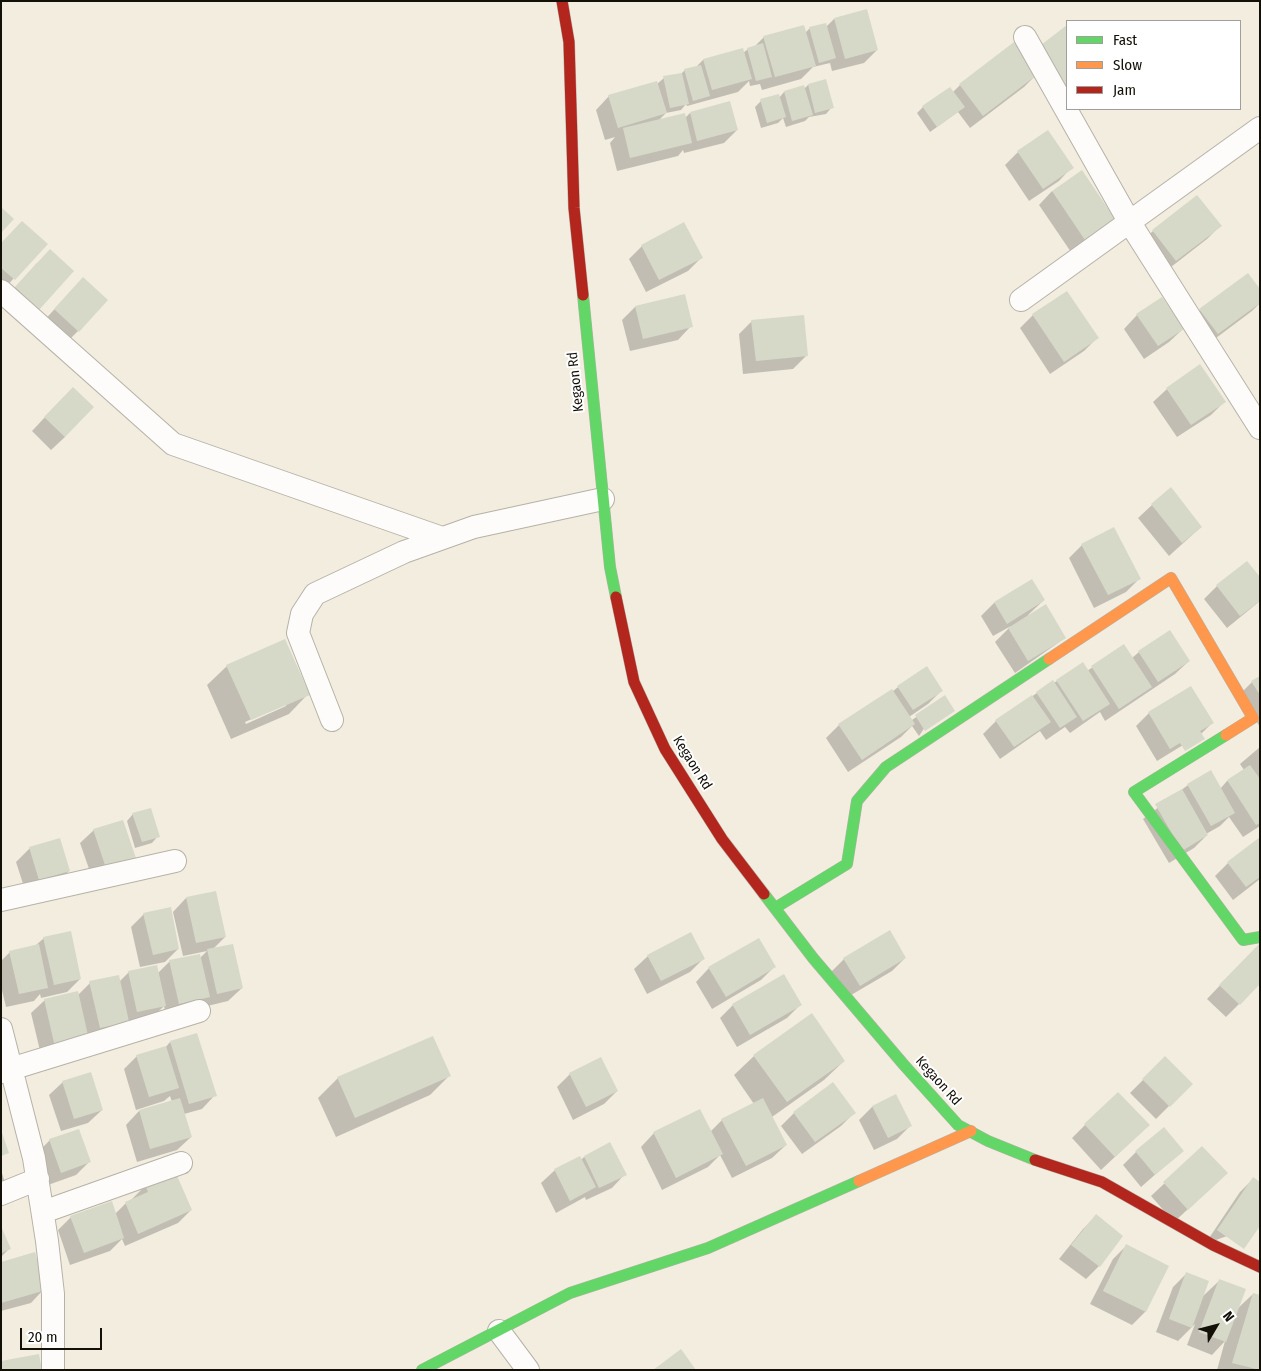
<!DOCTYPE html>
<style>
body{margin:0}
#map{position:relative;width:1261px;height:1371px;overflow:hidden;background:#f2eddf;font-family:"Fira Sans Condensed",sans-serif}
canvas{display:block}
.frame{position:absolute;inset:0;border:2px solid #131008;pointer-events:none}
.legend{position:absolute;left:1066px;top:20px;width:175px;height:90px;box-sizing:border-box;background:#fff;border:1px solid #a19f9c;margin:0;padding:6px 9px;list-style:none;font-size:15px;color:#131008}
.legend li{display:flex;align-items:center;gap:10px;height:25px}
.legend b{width:25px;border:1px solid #a19f9c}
.north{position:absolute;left:1191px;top:1301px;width:50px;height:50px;-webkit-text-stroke:4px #fff;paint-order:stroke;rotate:53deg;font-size:14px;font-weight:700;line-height:20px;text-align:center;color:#131008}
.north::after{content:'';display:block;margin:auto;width:18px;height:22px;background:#131008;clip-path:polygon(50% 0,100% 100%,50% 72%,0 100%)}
.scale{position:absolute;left:20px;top:1328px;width:82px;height:22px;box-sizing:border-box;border:2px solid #131008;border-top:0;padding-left:6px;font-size:15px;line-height:18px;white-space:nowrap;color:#131008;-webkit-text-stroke:4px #fff;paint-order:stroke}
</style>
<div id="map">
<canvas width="1261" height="1371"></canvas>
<div class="frame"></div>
<ul class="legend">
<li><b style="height:6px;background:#63d668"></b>Fast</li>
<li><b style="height:6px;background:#ff974d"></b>Slow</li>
<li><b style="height:6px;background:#b3261e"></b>Jam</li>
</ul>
<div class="north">N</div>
<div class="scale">20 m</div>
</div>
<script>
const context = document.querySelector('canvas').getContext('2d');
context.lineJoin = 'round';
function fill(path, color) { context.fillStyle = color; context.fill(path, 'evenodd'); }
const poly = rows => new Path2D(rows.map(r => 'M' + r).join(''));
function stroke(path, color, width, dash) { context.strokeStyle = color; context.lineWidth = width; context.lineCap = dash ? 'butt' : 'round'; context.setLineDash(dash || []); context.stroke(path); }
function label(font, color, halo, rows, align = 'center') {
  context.font = font + ' "Fira Sans Condensed",sans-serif'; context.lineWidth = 4; context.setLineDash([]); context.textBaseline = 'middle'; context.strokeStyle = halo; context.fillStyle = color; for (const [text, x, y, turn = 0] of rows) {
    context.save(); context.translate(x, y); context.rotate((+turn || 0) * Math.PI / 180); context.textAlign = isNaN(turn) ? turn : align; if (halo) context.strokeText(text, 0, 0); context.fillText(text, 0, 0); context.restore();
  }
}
fill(poly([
 [866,11,877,50,864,63,832,71,830,63,813,67,801,79,762,90,760,84,750,86,749,81,738,92,687,106,686,104,681,110,666,113,658,121,685,118,690,113,737,130,724,143,684,153,683,150,678,156,617,171,610,143,615,137,605,140,596,110,609,96,657,84,664,78,681,74,685,70,696,67,703,60,743,53,748,49,755,46,764,37,805,33,810,28,826,27,834,19],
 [1067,26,1067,88,1053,99,1035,76,1024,87,970,128,958,112,930,132,917,113,923,107,953,92,960,85,1026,61,1037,49],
 [825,81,832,107,826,114,809,117,805,121,786,127,783,118,778,123,761,128,755,107,761,101,779,98,784,92,804,87,804,89,808,85],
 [1018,152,1072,167,1059,181,1029,201,1005,165],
 [1052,191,1115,222,1073,255,1039,205],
 [1197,196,1220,226,1207,239,1162,274,1139,244,1153,231],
 [1,244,46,244,1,292],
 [642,246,701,258,688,271,646,292,629,259],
 [37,263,38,309,3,301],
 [1260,291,1260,303,1252,311,1204,347,1187,323,1200,310],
 [70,292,78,331,65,344,42,323],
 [684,295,691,326,678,340,630,351,622,320,635,307],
 [1162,298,1183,329,1169,342,1144,359,1124,329,1137,315],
 [1033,315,1097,338,1084,351,1050,374,1020,328],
 [752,321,806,356,793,369,743,374,739,334],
 [1167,389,1224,402,1211,415,1177,437,1153,402],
 [60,401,65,437,51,450,32,431],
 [1152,505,1201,527,1169,556,1138,518],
 [1082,545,1139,579,1126,592,1094,608,1069,558],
 [1032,581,1044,600,1028,615,1065,638,1015,673,995,642,1011,626,993,636,981,616,994,603],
 [1217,586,1260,601,1227,628,1204,599],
 [1124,646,1132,658,1139,652,1189,661,1175,674,1105,721,1100,712,1070,733,1065,727,1046,740,1040,731,1000,759,983,734,996,721,1037,693,1057,681,1087,671],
 [227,666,308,694,289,714,231,739,207,685],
 [286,704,286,706,246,724,245,722],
 [1260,677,1260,727,1239,695,1252,682],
 [898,687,941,691,928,704,909,717,912,720,945,697,919,736,912,726,901,737,848,772,826,738,839,725,892,692],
 [1149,713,1212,723,1201,734,1157,761,1136,726],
 [1260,747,1260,826,1243,837,1229,817,1220,826,1206,834,1207,835,1194,848,1169,863,1143,819,1188,785,1220,789,1227,781,1244,770,1240,764],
 [133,814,158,836,152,843,135,848,127,821],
 [94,830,136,864,95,886,80,843],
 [1260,839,1260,879,1233,900,1215,876,1228,863],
 [30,848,69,871,55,884,26,893,16,862],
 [186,898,225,937,212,950,242,988,228,1001,166,1016,164,1006,151,1019,42,1059,31,1013,45,1000,78,995,90,983,119,982,129,972,157,974,170,961,200,958,207,951,183,956,173,912],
 [144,914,178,949,165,962,140,967,131,927],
 [44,938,80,979,67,992,41,998,40,994,34,1001,6,1007,1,986,1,961,10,952,35,946],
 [648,956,703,959,690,972,647,994,634,969],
 [1247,957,1260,983,1226,1017,1207,999],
 [905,958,892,971,846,998,831,972,844,959],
 [774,967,761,980,712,1009,696,982,709,968],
 [733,1005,800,1005,787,1018,737,1047,720,1018],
 [170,1042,215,1095,202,1109,184,1114,191,1137,177,1150,137,1162,126,1125,139,1111,172,1102,170,1096,164,1101,136,1110,124,1069,137,1056,165,1048],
 [754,1056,844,1061,824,1080,772,1117,786,1145,772,1158,732,1178,720,1155,708,1167,662,1190,641,1147,654,1133,710,1132,722,1120,754,1104,734,1075],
 [1165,1058,1191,1084,1156,1119,1130,1093],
 [570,1074,617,1091,604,1104,573,1120,557,1087],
 [450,1075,430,1095,336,1137,318,1098,338,1078],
 [63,1082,102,1110,88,1123,61,1131,49,1095],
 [896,1096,911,1125,897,1139,874,1150,859,1120,872,1107],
 [794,1113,854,1113,841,1126,802,1154,781,1126],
 [1085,1125,1135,1138,1101,1170,1072,1138],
 [50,1140,89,1162,76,1175,48,1185,37,1153],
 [1202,1148,1213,1186,1174,1222,1151,1196],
 [1182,1151,1141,1187,1123,1165,1136,1152],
 [584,1157,625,1174,612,1188,586,1200,585,1197,556,1213,541,1183,555,1170,581,1160],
 [1,1170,7,1189,1,1195],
 [1253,1179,1260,1224,1205,1244,1240,1192],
 [146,1185,191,1210,178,1223,125,1246,122,1239,110,1251,70,1265,58,1230,71,1217,115,1214,125,1204,133,1200,132,1199],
 [1096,1216,1122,1236,1099,1266,1086,1279,1059,1259,1083,1229],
 [1,1229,9,1249,1,1257],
 [1126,1246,1168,1267,1145,1312,1132,1325,1090,1304,1113,1259],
 [1,1264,44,1289,31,1303,1,1311],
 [1186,1274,1202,1297,1219,1281,1236,1310,1253,1294,1260,1370,1217,1370,1225,1341,1212,1355,1187,1345,1195,1324,1178,1341,1156,1332,1173,1287]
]), '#0003');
fill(poly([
 [867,9,878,50,845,59,834,18],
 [826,23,836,58,819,63,809,27],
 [804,25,816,66,775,77,763,36],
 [1067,25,1067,88,1037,48],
 [1014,42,1038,74,983,116,959,84],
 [763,43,772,77,756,81,747,48],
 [743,48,752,79,712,90,703,59],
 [701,65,710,96,693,101,684,69],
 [682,73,689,104,670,108,663,76],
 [826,79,834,108,815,113,808,84],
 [657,81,667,113,618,128,608,95],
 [804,85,813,115,792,121,784,91],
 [950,87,965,107,937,127,922,106],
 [779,94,786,117,767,123,760,99],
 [730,101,738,130,697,141,690,112],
 [685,113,692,143,630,158,623,128],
 [1048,130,1074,168,1043,189,1017,151],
 [1082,170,1117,222,1087,243,1052,191],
 [1197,195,1222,226,1176,261,1152,230],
 [1,207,14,219,1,233],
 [22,221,48,244,15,280,1,268,1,243],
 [684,222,703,258,659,280,641,245],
 [50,249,74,271,39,310,15,287],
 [1248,273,1260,289,1260,303,1218,334,1199,309],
 [83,277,108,300,79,332,54,309],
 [1067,291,1099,338,1064,362,1032,314],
 [685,294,693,327,643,339,635,306],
 [1162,297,1184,329,1158,346,1136,314],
 [804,315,808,356,756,361,751,320],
 [1200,364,1226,402,1191,425,1166,388],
 [73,387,94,407,65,437,44,417],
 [1171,487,1202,527,1182,543,1151,504],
 [1114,527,1141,579,1108,595,1081,544],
 [1247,561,1260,577,1260,601,1240,616,1216,585],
 [1032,579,1045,600,1007,624,994,602],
 [1046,604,1066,638,1028,661,1008,628],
 [1170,630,1190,661,1158,682,1138,651],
 [285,639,310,695,251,720,226,665],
 [1124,644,1152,687,1119,709,1091,666],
 [1083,662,1110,704,1083,721,1056,680],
 [927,666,943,691,913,710,897,686],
 [1260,676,1260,695,1251,681],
 [1053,680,1077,717,1060,728,1036,692],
 [1191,686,1214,723,1200,731,1205,739,1185,751,1180,743,1170,749,1148,712],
 [892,689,915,724,862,760,838,724],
 [945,695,955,711,925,731,915,715],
 [1032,695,1051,722,1014,747,995,720],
 [1250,765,1260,779,1260,823,1256,825,1227,780],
 [1211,770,1235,813,1211,826,1187,784],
 [1182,789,1208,835,1182,851,1155,804],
 [151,808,160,837,142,842,132,813],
 [123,820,138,864,108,874,93,829],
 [1260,837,1260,877,1246,887,1227,862],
 [60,838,70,871,39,880,29,847],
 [216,891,226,937,196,943,186,897],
 [171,907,179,949,153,955,143,913],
 [890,930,906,958,860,986,843,958],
 [71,931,81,979,54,985,43,937],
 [691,932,705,959,661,981,647,955],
 [759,938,776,967,726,997,708,967],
 [1260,943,1260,984,1240,1005,1219,985],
 [39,944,48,988,19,994,9,951],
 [233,944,243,988,217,994,207,949],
 [200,954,210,997,179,1004,169,960],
 [157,965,166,1006,137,1012,128,971],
 [784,974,802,1005,750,1035,732,1004],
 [119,975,129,1022,100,1028,89,981],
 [78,991,89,1040,55,1047,44,999],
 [812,1013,845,1061,787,1102,753,1055],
 [197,1033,217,1096,189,1104,170,1041],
 [433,1036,451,1076,355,1118,337,1077],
 [166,1046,179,1088,149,1097,136,1055],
 [1165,1056,1193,1084,1170,1107,1142,1079],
 [601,1057,618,1091,586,1107,569,1073],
 [91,1072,103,1110,74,1119,62,1081],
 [833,1082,856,1113,815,1142,793,1112],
 [1118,1092,1150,1125,1115,1157,1084,1124],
 [896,1094,912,1126,888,1138,872,1106],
 [180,1098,192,1137,150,1149,139,1110],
 [763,1098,787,1145,746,1166,721,1119],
 [700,1109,723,1154,676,1178,653,1132],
 [1164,1127,1184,1151,1155,1175,1135,1151],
 [79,1129,91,1162,61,1173,49,1139],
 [1,1130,9,1153,1,1156],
 [610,1142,627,1175,599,1188,584,1156],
 [1202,1146,1228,1173,1188,1210,1163,1182],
 [580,1156,596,1187,570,1201,554,1169],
 [175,1171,192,1210,138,1234,125,1202,148,1192,145,1184],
 [1253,1177,1260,1182,1260,1226,1244,1249,1217,1230],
 [112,1201,124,1238,84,1253,70,1216],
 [1096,1214,1123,1236,1100,1267,1071,1245],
 [1,1226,11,1249,1,1253],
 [1126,1244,1169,1266,1146,1312,1103,1291],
 [35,1252,46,1290,1,1303,1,1262],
 [1186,1272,1209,1281,1192,1328,1169,1319],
 [1219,1279,1246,1289,1226,1342,1199,1332],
 [1253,1293,1260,1295,1260,1370,1232,1363],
 [681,1349,696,1370,653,1370],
 [39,1354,42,1370,1,1370,1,1361]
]), '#d7d9c8');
const street = poly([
 [1025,37,1130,223,1260,428],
 [1,291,173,444,442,538],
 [1021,300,1260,128],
 [332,720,298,633,302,614,315,594,404,552,474,527,603,499],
 [1,900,175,861],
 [1,1029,34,1158,47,1241,53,1294,53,1370],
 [1,1072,199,1011],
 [1,1194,38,1179],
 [43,1212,181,1163],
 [499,1331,528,1370]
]);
const fast = poly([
 [583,295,610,567,616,597],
 [1226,735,1134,792,1243,940,1260,937],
 [764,894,813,958,904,1065,958,1125,988,1141,1035,1160],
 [775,908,847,864,857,801,886,767,1049,659],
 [422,1370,570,1293,708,1248,859,1181]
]);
const slow = poly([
 [1049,659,1171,578,1253,718,1226,735],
 [859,1181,971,1131]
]);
const jam = poly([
 [562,1,569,42,574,208,583,295],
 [616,597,634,682,665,749,722,839,764,894],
 [1035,1160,1102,1182,1213,1245,1260,1267]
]);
stroke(street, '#b6b2a7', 24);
stroke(fast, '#b6b2a7', 12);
stroke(slow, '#b6b2a7', 12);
stroke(jam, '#b6b2a7', 12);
stroke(street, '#fdfcfa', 22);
stroke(fast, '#63d668', 11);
stroke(slow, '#ff974d', 11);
stroke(jam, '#b3261e', 11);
label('14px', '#131008', '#fff', [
 ["Kegaon Rd",576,382,-96],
 ["Kegaon Rd",692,763,58],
 ["Kegaon Rd",938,1081,48]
]);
</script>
